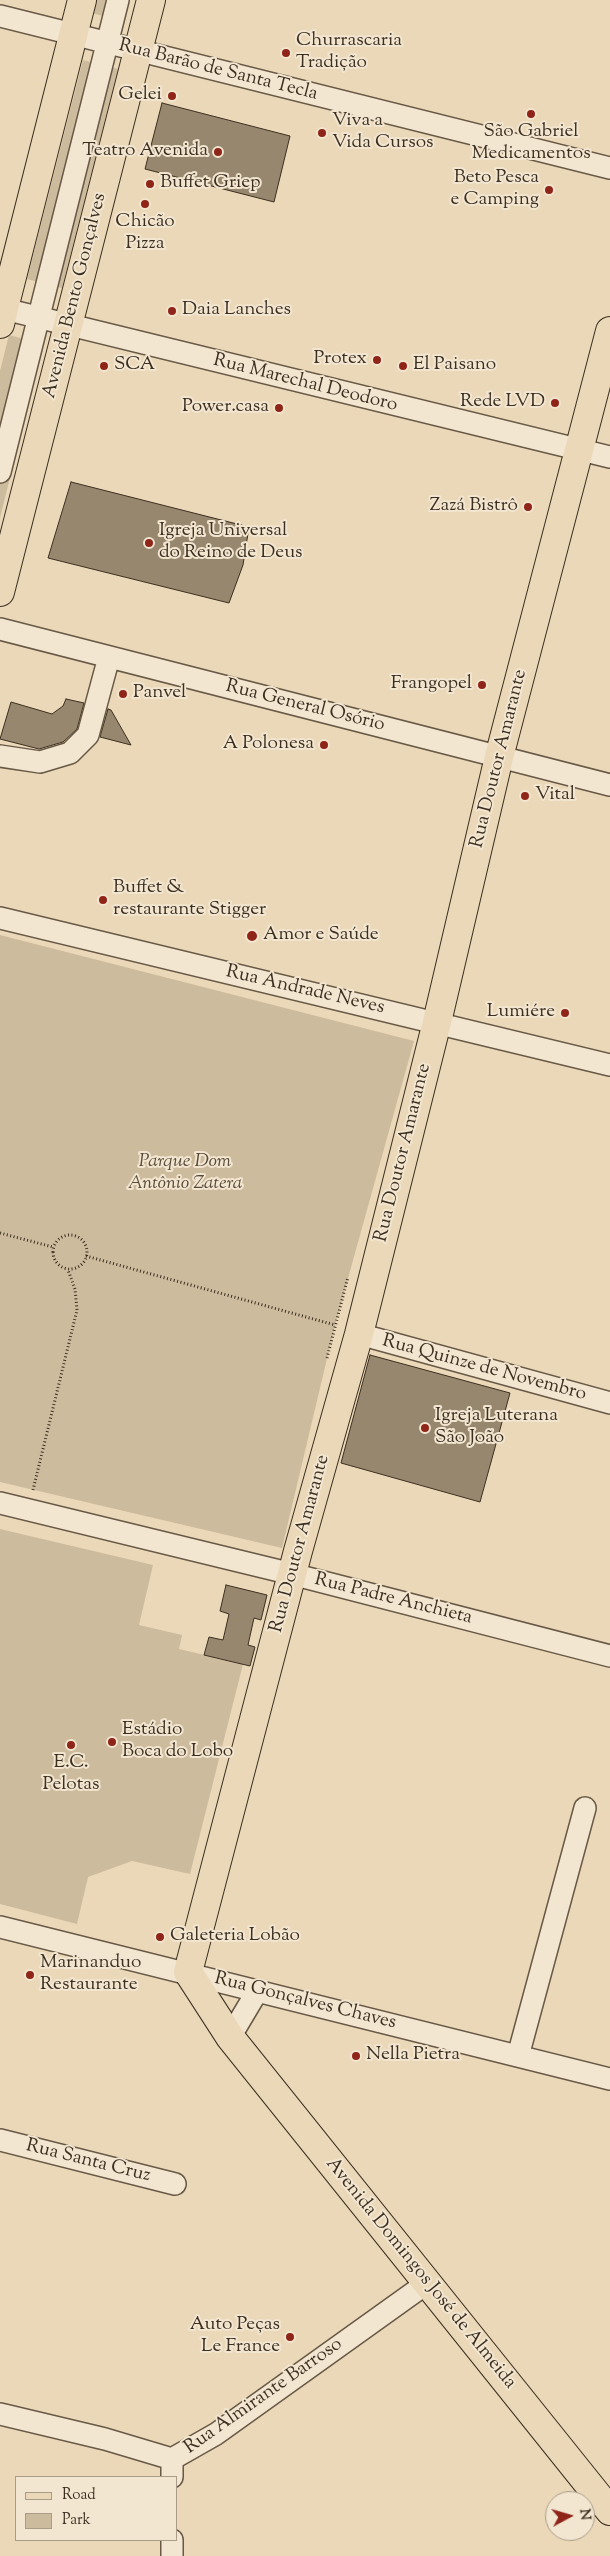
<!DOCTYPE html>
<meta charset="utf-8">
<style>
body{margin:0}
#map{position:relative;width:610px;height:2556px;overflow:hidden;background:#ebd8b8;font-family:"Sorts Mill Goudy",serif}
canvas{display:block}
.legend{position:absolute;left:15px;top:2476px;width:162px;height:65px;box-sizing:border-box;background:#f2e6d1;border:1px solid #a99d8a;margin:0;padding:6px 9px;list-style:none;font-size:15px;color:#3c2f20}
.legend li{display:flex;align-items:center;gap:10px;height:25px}
.legend b{width:25px;border:1px solid #a99d8a}
.north{position:absolute;left:545px;top:2491px;width:50px;height:50px;box-sizing:border-box;background:#f2e6d1;border:1px solid #a99d8a;border-radius:50%;rotate:84deg;font-size:14px;font-weight:700;line-height:20px;text-align:center;color:#3c2f20}
.north::after{content:'';display:block;margin:auto;width:18px;height:22px;background:#8f2418;clip-path:polygon(50% 0,100% 100%,50% 72%,0 100%)}
</style>
<div id="map">
<canvas width="610" height="2556"></canvas>
<ul class="legend">
<li><b style="height:6px;background:#ebd8b8"></b>Road</li>
<li><b style="height:14px;background:#cdbb9e"></b>Park</li>
</ul>
<div class="north">N</div>
</div>
<script>
const context = document.querySelector('canvas').getContext('2d');
context.lineJoin = 'round';
function fill(path, color) { context.fillStyle = color; context.fill(path, 'evenodd'); }
const poly = rows => new Path2D(rows.map(r => 'M' + r).join(''));
function stroke(path, color, width, dash) { context.strokeStyle = color; context.lineWidth = width; context.lineCap = dash ? 'butt' : 'round'; context.setLineDash(dash || []); context.stroke(path); }
function label(font, color, halo, rows, align = 'center') {
  context.font = font + ' "Sorts Mill Goudy",serif'; context.lineWidth = 4; context.setLineDash([]); context.textBaseline = 'middle'; context.strokeStyle = halo; context.fillStyle = color; for (const [text, x, y, turn = 0] of rows) {
    context.save(); context.translate(x, y); context.rotate((+turn || 0) * Math.PI / 180); context.textAlign = isNaN(turn) ? turn : align; if (halo) context.strokeText(text, 0, 0); context.fillText(text, 0, 0); context.restore();
  }
}
fill(poly([
 [85,0,129,0,124,21,83,11],
 [83,60,118,69,62,288,27,279],
 [9,335,43,344,0,518,0,371],
 [0,935,414,1041,335,1325,282,1548,0,1482],
 [0,1529,153,1565,139,1625,182,1635,179,1649,243,1664,190,1874,132,1861,88,1877,77,1924,0,1904]
]), '#cdbb9e');
const building = poly([
 [162,103,290,136,274,202,145,169,162,103],
 [71,482,249,527,243,565,229,603,48,558,71,482],
 [66,699,84,703,77,729,63,742,39,749,0,739,11,702,52,714,63,706,66,699],
 [108,709,111,710,131,745,100,737,108,709],
 [370,1355,510,1393,480,1502,341,1463,370,1355],
 [226,1585,267,1595,261,1620,254,1618,248,1645,255,1647,250,1666,204,1655,209,1637,223,1640,229,1614,220,1611,226,1585]
]);
fill(building, '#97876f');
stroke(building, '#3c2f20', 1);
const minor = poly([
 [0,16,610,168],
 [0,308,610,457],
 [0,472,118,0],
 [0,629,610,785],
 [0,756,40,762,70,753,88,735,109,657],
 [0,918,610,1065],
 [359,1334,610,1403],
 [0,1503,292,1574,610,1656],
 [0,1927,610,2079],
 [230,2037,258,1990],
 [518,2056,585,1808],
 [0,2140,175,2184],
 [0,2414,105,2439,172,2459,216,2434,427,2283],
 [172,2477,172,2459],
 [172,2556,172,2540]
]);
const major = poly([
 [0,324,82,0],
 [610,331,499,757,437,1022,359,1334,298,1551,188,1972,230,2037,610,2511],
 [0,592,151,0]
]);
stroke(minor, '#685946', 24);
stroke(major, '#3c2f20', 30);
stroke(poly([
 [0,1233,53,1247],
 '53 1252a17 17 0 1 1 34 0a17 17 0 1 1-34 0Z',
 [86,1256,335,1325],
 [327,1358,348,1277],
 [33,1490,77,1310,75,1289,68,1270]
]), '#3c2f20', 3, [1, 2.5]);
stroke(minor, '#f2e6d1', 21);
stroke(major, '#ebd8b8', 28);
for (const [x, y, r, color] of [
 [286,53,5,"#8f2418"],
 [172,96,5,"#8f2418"],
 [531,114,5,"#8f2418"],
 [322,133,5,"#8f2418"],
 [218,152,5,"#8f2418"],
 [150,184,5,"#8f2418"],
 [549,190,5,"#8f2418"],
 [145,204,5,"#8f2418"],
 [172,311,5,"#8f2418"],
 [377,360,5,"#8f2418"],
 [104,366,5,"#8f2418"],
 [403,366,5,"#8f2418"],
 [555,403,5,"#8f2418"],
 [279,408,5,"#8f2418"],
 [528,507,5,"#8f2418"],
 [149,543,5,"#8f2418"],
 [482,685,5,"#8f2418"],
 [123,694,5,"#8f2418"],
 [324,745,5,"#8f2418"],
 [525,796,5,"#8f2418"],
 [103,900,5,"#8f2418"],
 [252,936,6,"#8f2418"],
 [565,1013,5,"#8f2418"],
 [425,1428,5,"#8f2418"],
 [112,1742,5,"#8f2418"],
 [71,1745,5,"#8f2418"],
 [160,1937,5,"#8f2418"],
 [30,1975,5,"#8f2418"],
 [356,2056,5,"#8f2418"],
 [290,2337,5,"#8f2418"]
]) { const dot = new Path2D(); dot.arc(x, y, r, 0, 2 * Math.PI); context.fillStyle = color; context.fill(dot); stroke(dot, '#f2e6d1', 2); }
label('19px', '#3c2f20', '#f2e6d1', [
 ["Churrascaria",296,42],
 ["Tradição",296,64],
 ["Gelei",162,96,"right"],
 ["Viva a",332,122],
 ["Vida Cursos",332,144],
 ["São Gabriel",531,133,"center"],
 ["Medicamentos",531,155,"center"],
 ["Teatro Avenida",208,152,"right"],
 ["Beto Pesca",539,179,"right"],
 ["e Camping",539,201,"right"],
 ["Buffet Griep",160,184],
 ["Chicão",145,223,"center"],
 ["Pizza",145,245,"center"],
 ["Daia Lanches",182,311],
 ["Protex",367,360,"right"],
 ["SCA",114,366],
 ["El Paisano",413,366],
 ["Rede LVD",545,403,"right"],
 ["Power.casa",269,408,"right"],
 ["Zazá Bistrô",518,507,"right"],
 ["Igreja Universal",159,532],
 ["do Reino de Deus",159,554],
 ["Frangopel",472,685,"right"],
 ["Panvel",133,694],
 ["A Polonesa",314,745,"right"],
 ["Vital",535,796],
 ["Buffet &",113,889],
 ["restaurante Stigger",113,911],
 ["Amor e Saúde",263,936],
 ["Lumiére",555,1013,"right"],
 ["Igreja Luterana",435,1417],
 ["São João",435,1439],
 ["Estádio",122,1731],
 ["Boca do Lobo",122,1753],
 ["E.C.",71,1764,"center"],
 ["Pelotas",71,1786,"center"],
 ["Galeteria Lobão",170,1937],
 ["Marinanduo",40,1964],
 ["Restaurante",40,1986],
 ["Nella Pietra",366,2056],
 ["Auto Peças",280,2326,"right"],
 ["Le France",280,2348,"right"]
], 'left');
label('19px', '#3c2f20', '#f2e6d1', [
 ["Rua Barão de Santa Tecla",218,71,14],
 ["Avenida Bento Gonçalves",76,296,-76],
 ["Rua Marechal Deodoro",305,384,14],
 ["Rua General Osório",305,707,14],
 ["Rua Doutor Amarante",500,759,-76],
 ["Rua Andrade Neves",305,991,13],
 ["Rua Doutor Amarante",404,1153,-76],
 ["Rua Quinze de Novembro",484,1369,15],
 ["Rua Doutor Amarante",301,1544,-75],
 ["Rua Padre Anchieta",393,1600,14],
 ["Rua Gonçalves Chaves",305,2002,14],
 ["Rua Santa Cruz",88,2162,14],
 ["Avenida Domingos José de Almeida",420,2274,51],
 ["Rua Almirante Barroso",264,2397,-35]
]);
label('italic 19px', '#594b39', '#f2e6d1', [
 ["Parque Dom",185,1163],
 ["Antônio Zatera",185,1185]
]);
</script>
